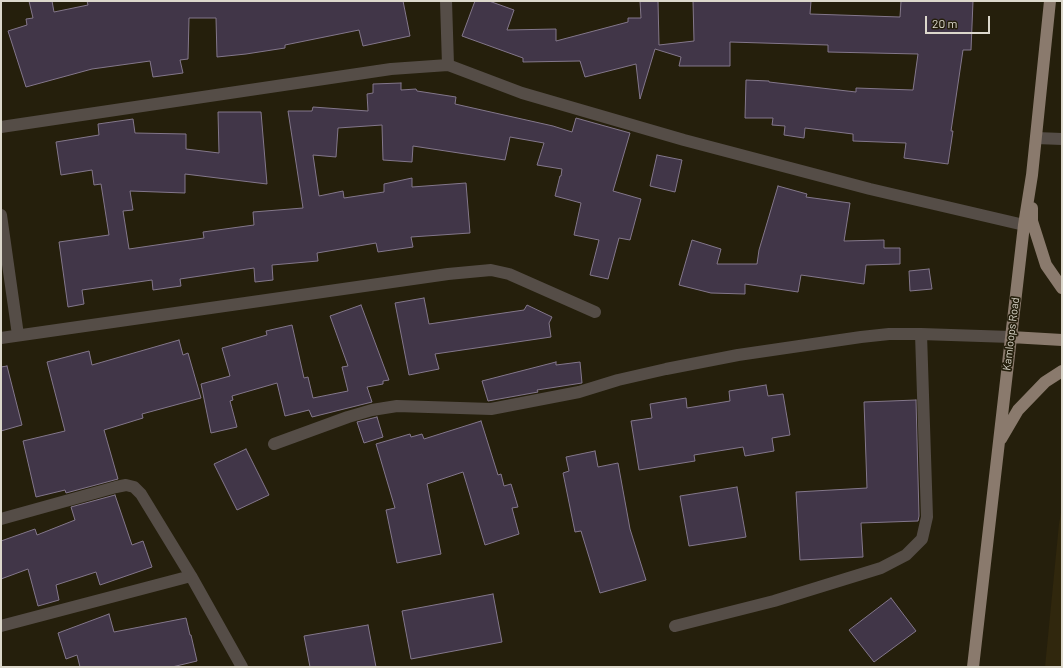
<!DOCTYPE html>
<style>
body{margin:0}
#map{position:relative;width:1063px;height:668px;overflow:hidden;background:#251f0c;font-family:Barlow,sans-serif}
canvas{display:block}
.frame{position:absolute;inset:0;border:2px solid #dcd8cc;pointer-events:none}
.scale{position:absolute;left:925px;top:16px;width:65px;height:18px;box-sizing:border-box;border:2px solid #dcd8cc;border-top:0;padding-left:5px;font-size:12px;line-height:14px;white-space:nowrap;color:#dcd8cc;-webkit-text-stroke:3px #251f0c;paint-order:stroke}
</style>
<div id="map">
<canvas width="1063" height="668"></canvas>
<div class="frame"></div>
<div class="scale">20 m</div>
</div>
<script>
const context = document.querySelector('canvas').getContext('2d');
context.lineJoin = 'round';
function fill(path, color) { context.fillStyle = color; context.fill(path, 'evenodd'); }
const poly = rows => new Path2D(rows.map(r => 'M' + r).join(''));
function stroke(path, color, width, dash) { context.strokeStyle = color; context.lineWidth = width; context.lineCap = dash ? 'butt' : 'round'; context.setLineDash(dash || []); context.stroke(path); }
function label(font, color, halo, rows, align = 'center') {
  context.font = font + ' Barlow,sans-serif'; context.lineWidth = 3.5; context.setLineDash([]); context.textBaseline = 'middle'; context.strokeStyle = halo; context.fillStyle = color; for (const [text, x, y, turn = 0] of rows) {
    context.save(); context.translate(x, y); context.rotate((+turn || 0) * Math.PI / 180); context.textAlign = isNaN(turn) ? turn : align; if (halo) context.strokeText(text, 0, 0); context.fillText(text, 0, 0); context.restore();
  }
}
fill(poly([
 [1062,507,1062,667,1045,667,1059,524]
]), '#30270d');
const building = poly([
 [29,1,52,1,54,12,88,5,87,1,403,1,410,36,363,46,359,30,285,45,285,48,246,54,217,57,216,18,189,18,188,59,180,60,183,73,153,77,150,61,92,69,26,87,8,31,27,25,26,19,33,18,29,1],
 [475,1,489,1,514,10,507,30,556,29,556,41,628,22,628,18,641,18,640,1,658,1,659,45,694,41,693,1,811,1,810,14,900,17,901,1,973,1,971,50,963,50,951,131,953,131,948,164,904,158,906,143,853,141,853,134,805,128,804,138,784,135,785,126,772,125,773,118,745,118,746,80,769,81,769,82,856,92,856,88,913,90,918,54,828,52,828,45,730,42,730,66,679,66,681,57,655,49,640,99,636,64,585,77,580,61,523,62,523,58,462,36,475,1],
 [401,83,401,90,416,89,417,91,456,97,455,104,553,126,572,132,576,118,630,133,613,191,641,199,630,240,619,238,608,279,590,275,599,240,574,235,581,203,555,196,560,176,561,176,562,169,537,165,544,143,510,137,505,160,413,146,412,162,383,160,382,125,338,128,336,157,313,155,319,196,343,191,344,198,384,192,384,184,412,178,412,187,466,183,470,233,411,237,413,247,378,252,376,243,317,253,318,261,272,265,273,280,255,282,254,268,180,279,181,286,153,290,152,280,82,290,84,304,68,307,59,242,109,235,101,184,94,185,92,170,61,175,56,142,99,135,98,124,133,119,135,133,186,134,186,149,219,153,218,112,261,112,267,184,185,174,185,193,130,191,133,210,123,211,129,249,204,238,203,232,254,225,253,212,303,208,288,111,312,111,313,107,368,111,367,94,373,93,373,84,401,83],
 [657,155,682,160,675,192,650,186,657,155],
 [778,186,807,194,806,197,850,203,844,241,884,240,884,248,900,248,900,264,866,265,864,284,801,275,798,292,745,284,745,294,711,293,679,285,692,240,721,249,717,264,757,264,759,250,778,186],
 [929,269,932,289,910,291,909,271,929,269],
 [424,298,429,324,524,310,527,305,552,317,549,323,551,337,435,354,439,369,409,375,395,303,424,298],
 [361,305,389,380,383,381,383,384,367,387,372,402,312,417,309,410,285,416,277,383,232,396,233,400,230,401,237,427,211,433,201,384,230,376,222,348,267,335,266,331,292,325,304,378,308,377,313,398,348,391,342,367,348,366,330,316,361,305],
 [179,340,183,355,188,353,201,398,142,414,143,418,104,430,118,479,66,493,65,490,36,497,23,441,65,431,47,362,89,351,92,365,179,340],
 [556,362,556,365,580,362,582,383,537,390,538,392,488,401,482,381,556,362],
 [7,366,22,425,1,431,1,367,7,366],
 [766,385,768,396,783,394,790,435,772,438,774,451,745,456,743,447,694,455,695,461,639,470,631,421,652,418,650,404,686,398,687,408,730,401,729,391,766,385],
 [916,400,919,516,918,521,861,523,863,557,800,560,796,492,867,488,864,402,916,400],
 [377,417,383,437,364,443,357,422,377,417],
 [481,421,498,475,501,474,504,486,511,484,518,507,512,508,519,534,485,545,463,472,427,484,441,554,397,563,386,510,395,508,376,444,410,434,411,437,422,434,424,439,481,421],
 [246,449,269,495,237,510,214,464,246,449],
 [595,451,598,467,618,463,630,529,646,580,600,593,581,531,575,532,563,473,569,471,566,457,595,451],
 [737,487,746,537,689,546,680,496,737,487],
 [115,495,132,545,143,541,152,567,100,585,96,572,56,585,59,600,38,606,28,569,1,579,1,541,35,529,37,535,75,520,71,507,115,495],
 [493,594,502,642,411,659,402,611,493,594],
 [891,598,916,631,874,662,849,630,891,598],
 [109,614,114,632,186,618,190,635,191,635,197,661,172,667,80,667,77,655,66,659,58,633,109,614],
 [368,625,376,667,310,667,304,636,368,625]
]);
fill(building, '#413648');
stroke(building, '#83778b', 1);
stroke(poly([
 [446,1,448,65,522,93,684,140,870,189,1024,225],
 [1,127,391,69,448,65],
 [1036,138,1062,139],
 [1,215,18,335],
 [1,338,448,274,491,270,509,274,595,312],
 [274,444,348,417,372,410,397,406,491,409,579,392,618,380,666,369,738,355,861,337,889,334,921,334,1011,337],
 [1,519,116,487,126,485,134,487,141,494,191,576,242,667],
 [1,626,191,576],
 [675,626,774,601,881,568,906,555,922,539,927,517,921,334]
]), '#554d47', 12);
stroke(poly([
 [1032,208,1032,221,1046,265,1062,288],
 [1011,337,1062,340],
 [1001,439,1018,410,1045,382,1062,371],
 [973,667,1024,225,1032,175,1050,1]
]), '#8a7a6d', 12);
label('11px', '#dcd8cc', '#251f0c', [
 ["Kamloops Road",1011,334,-83]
]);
</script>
